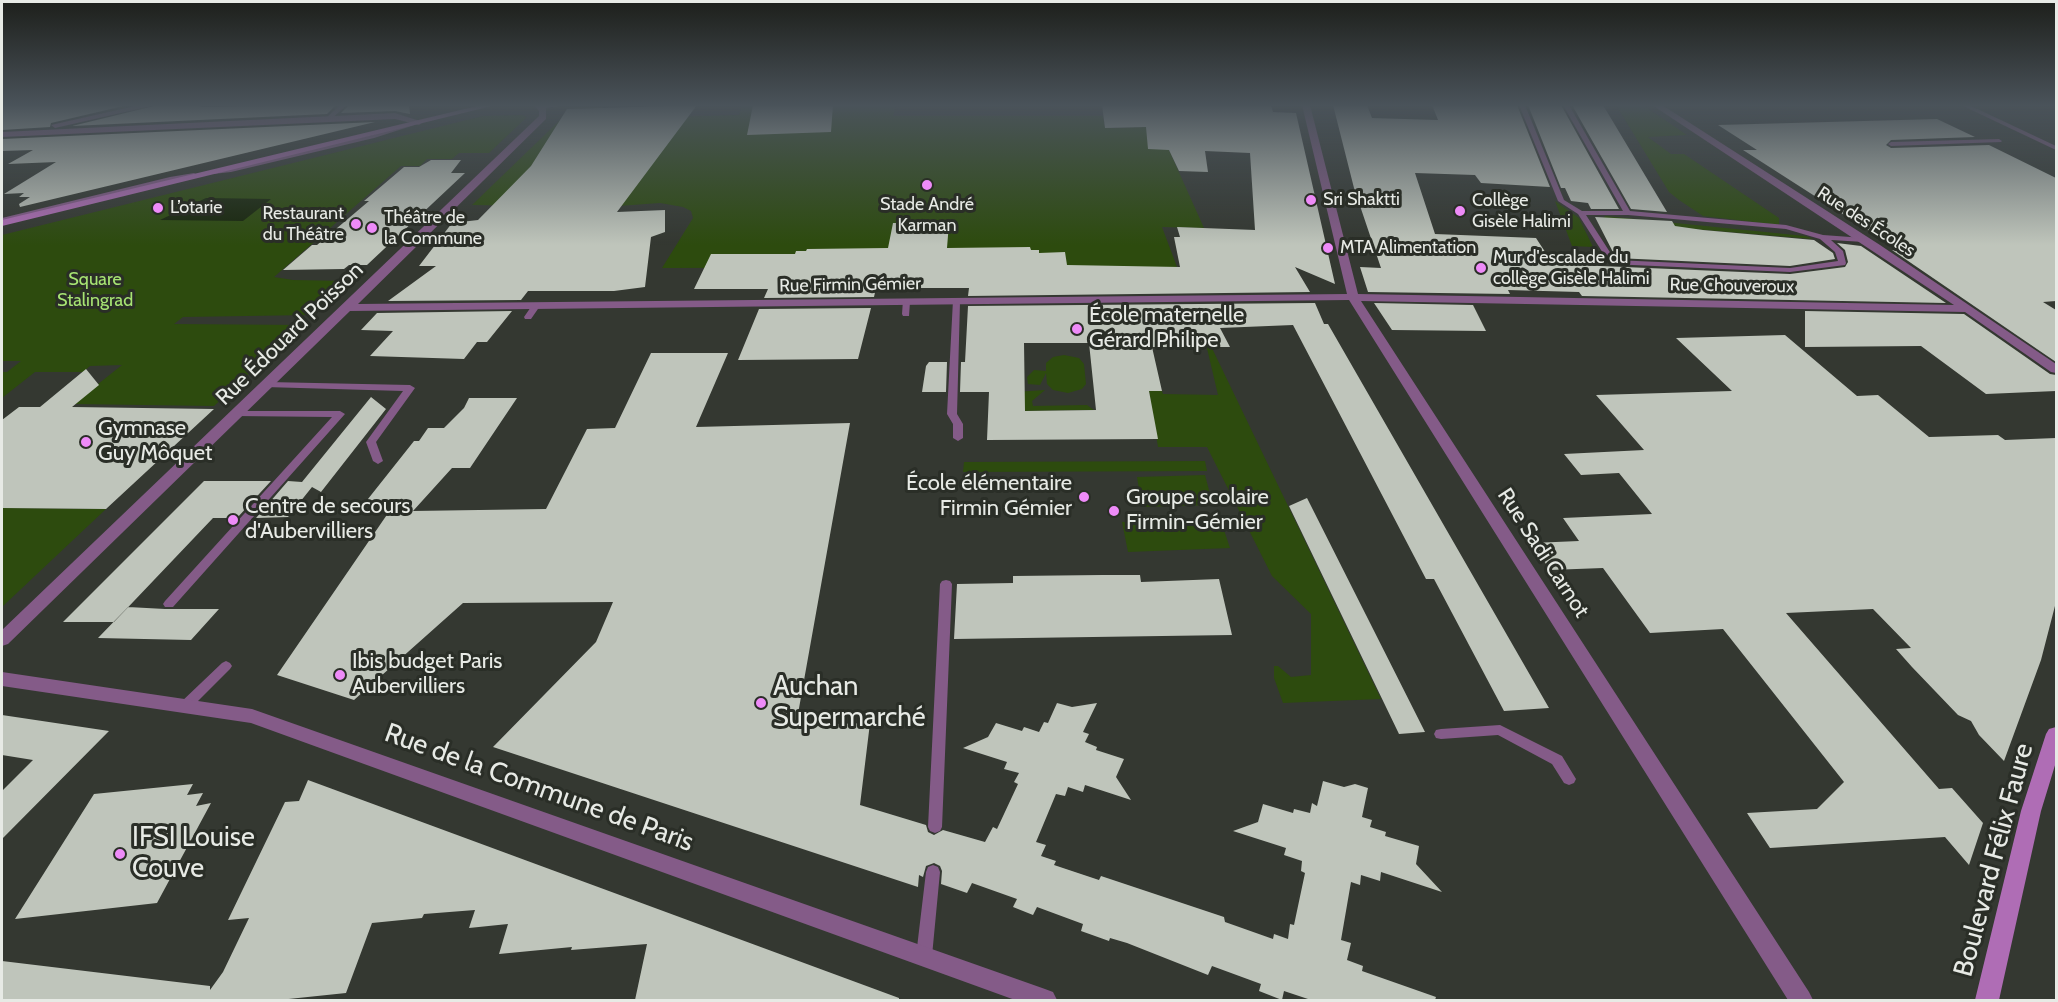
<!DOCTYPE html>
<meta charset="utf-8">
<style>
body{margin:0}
#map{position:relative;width:2058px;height:1002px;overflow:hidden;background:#343831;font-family:Cabin,sans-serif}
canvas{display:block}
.frame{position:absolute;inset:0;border:3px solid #e7eae5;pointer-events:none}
</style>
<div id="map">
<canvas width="2058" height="1002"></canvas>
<div class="frame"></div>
</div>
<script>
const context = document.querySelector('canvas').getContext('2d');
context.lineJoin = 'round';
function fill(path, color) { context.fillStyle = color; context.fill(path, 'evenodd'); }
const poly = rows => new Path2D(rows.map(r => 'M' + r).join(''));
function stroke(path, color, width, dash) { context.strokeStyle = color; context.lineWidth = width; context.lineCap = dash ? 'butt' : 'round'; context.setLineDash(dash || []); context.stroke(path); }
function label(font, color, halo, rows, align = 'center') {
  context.font = font + ' Cabin,sans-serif'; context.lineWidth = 6; context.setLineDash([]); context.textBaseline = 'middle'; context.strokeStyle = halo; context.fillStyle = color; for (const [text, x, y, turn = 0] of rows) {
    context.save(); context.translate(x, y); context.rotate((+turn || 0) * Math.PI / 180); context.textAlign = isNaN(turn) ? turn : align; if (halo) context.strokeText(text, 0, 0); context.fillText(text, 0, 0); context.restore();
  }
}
fill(poly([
 [742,105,896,105,893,116,1103,116,1105,128,1146,127,1169,150,1204,228,1162,227,1177,267,662,268,693,218,691,211,683,207,660,203,604,207,472,205,560,120,739,115],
 [1616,105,1643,105,1687,135,1648,137,1671,154,1684,154,1779,218,1779,225,1703,216,1679,200,1669,192],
 [522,115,527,117,489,153,459,153,452,159,427,159,420,166,401,166,274,277,293,280,347,281,310,315,183,317,174,324,302,325,214,406,73,404,122,365,90,366,83,372,35,372,2,398,2,372,7,372,21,361,2,361,2,235,483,116],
 [1555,201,1579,218,1593,247,1572,246],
 [1606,216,1805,236,1813,239,1597,221],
 [1206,344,1210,344,1381,699,1283,703,1274,678,1274,666,1278,666,1291,677,1311,675,1311,614,1272,576,1207,447,1158,447,1149,391,1162,391,1163,394,1218,395],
 [1064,355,1079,358,1084,364,1086,384,1082,389,1068,393,1053,390,1047,384,1046,373,1040,385,1028,384,1027,377,1034,370,1046,371,1046,363,1053,357],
 [1045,390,1032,401,1033,406,1087,405,1094,410,1015,411,1015,392],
 [1205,461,1207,471,963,472,964,462],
 [1205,475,1213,505,1142,507,1137,477],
 [2,508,106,509,2,607],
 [1220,518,1230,548,1128,552,1122,522]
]), '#2d4b0e');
fill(poly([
 [206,198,271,199,243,221,160,220]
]), '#17260a');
fill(poly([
 [2,105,128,105,51,123,50,127,2,130],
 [158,105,202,105,200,107,336,105,327,114,72,126],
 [349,105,409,105,410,114,395,111,341,113],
 [697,105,617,212,665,210,665,232,651,237,645,287,614,291,528,291,521,300,388,301,436,266,419,266,452,223,478,220,531,166,567,109],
 [753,105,833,105,831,132,747,135],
 [1102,105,1271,105,1273,112,1296,113,1335,284,1295,267,1310,292,968,296,969,288,876,288,874,297,764,298,768,289,694,289,711,254,795,254,796,251,806,251,807,249,888,248,893,223,949,223,947,248,1030,247,1031,250,1039,250,1039,253,1065,252,1067,265,1180,267,1174,237,1180,237,1177,227,1255,230,1250,153,1205,151,1208,172,1179,171,1169,150,1148,149,1146,127,1105,128],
 [1333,105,1367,105,1372,118,1438,120,1432,105,1517,105,1550,187,1481,183,1475,175,1415,173,1435,234,1536,238,1553,264,1790,274,1845,267,1848,262,1845,250,1837,243,1861,246,1946,303,1582,296,1579,292,1508,290,1510,294,1368,292,1360,267,1381,268,1354,188],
 [1528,105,1561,105,1619,209,1591,209,1588,203,1571,201,1565,188,1561,188],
 [1572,105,1603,105,1667,212,1631,209],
 [1937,119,1975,137,1891,140,1886,145,1891,148,1989,145,2056,178,2056,301,2043,302,2056,310,2056,362,1892,250,1902,252,1743,150,1757,150,1718,125],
 [375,122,20,207,19,204,30,197,19,197,24,193,4,194,56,162,8,164,33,150,2,151,2,139],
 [431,160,461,160,451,173,465,173,367,265,349,265,344,269,283,270,312,245,317,245,369,201,364,201,404,167,419,167],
 [1595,217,1672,221,1675,226,1703,230,1814,240,1833,253,1835,259,1790,266,1616,258],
 [1315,303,1324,324,1328,324,1549,708,1504,711,1434,579,1426,579,1293,325,1220,328,1230,347,1152,347,1162,391,1149,391,1158,439,987,440,989,392,960,392,961,362,965,362,968,306],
 [1024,343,1089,343,1096,410,1025,411],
 [1374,303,1473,305,1486,331,1392,330],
 [871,308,858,359,738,360,759,309],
 [512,311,487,342,477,342,464,359,370,356,393,331,361,330,377,313],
 [1805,311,1964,314,2050,374,2056,375,2056,391,1986,394,1921,346,1805,347],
 [1785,335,1857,396,1878,395,1929,437,1998,435,2005,440,2056,438,2056,602,2041,660,2004,761,1979,735,1971,721,1958,715,1912,667,1896,649,1911,648,1873,609,1786,613,1939,789,1952,788,1983,823,1969,865,1945,837,1770,848,1747,813,1817,809,1844,782,1723,629,1650,633,1603,568,1550,570,1532,543,1579,541,1563,518,1652,514,1619,473,1581,475,1564,454,1644,450,1596,395,1732,391,1676,338],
 [651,353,728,353,696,427,850,423,796,725,870,723,860,805,926,825,928,832,934,835,943,830,985,842,993,827,997,829,1018,784,1014,782,1019,773,1004,769,1007,762,963,748,988,737,996,723,1022,731,1024,727,1039,732,1044,722,1048,723,1057,703,1072,707,1097,703,1083,732,1089,734,1085,742,1097,747,1096,750,1124,759,1116,777,1131,800,1085,785,1083,792,1068,787,1065,796,1056,794,1036,842,1046,845,1041,856,1056,861,1054,865,1099,880,1101,876,1224,917,1225,922,1273,939,1274,934,1288,939,1290,924,1294,925,1305,873,1301,871,1302,861,1284,855,1286,848,1233,831,1258,822,1263,804,1293,813,1294,809,1310,813,1312,803,1317,806,1323,781,1344,787,1355,784,1368,788,1362,817,1372,820,1370,827,1386,832,1385,836,1419,846,1416,864,1442,892,1381,872,1380,881,1361,875,1360,885,1351,882,1341,940,1351,943,1347,960,1363,966,1362,971,1436,997,1435,1000,1311,1000,1284,991,1282,1000,1259,991,1261,984,1212,966,1208,975,1127,943,1110,938,1109,941,1081,931,1083,924,1037,907,1033,915,1013,907,1017,899,972,883,967,893,941,884,942,871,940,866,934,863,926,866,923,877,919,875,918,887,493,747,596,642,613,602,463,603,354,700,277,675,395,503,364,504,414,441,419,441,428,428,444,428,464,408,469,398,517,398,470,468,452,468,413,511,546,509,587,429,615,428],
 [929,362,947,362,946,392,922,392,926,366],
 [86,369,99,385,72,407,214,409,106,509,2,508,2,420,19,407,40,407],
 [371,397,386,409,321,492,312,487,288,517,256,518,288,481,302,482],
 [204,481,271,481,237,518,213,518,114,622,63,622],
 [1307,498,1425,732,1399,734,1289,506],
 [1102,575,1140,575,1141,582,1219,579,1232,635,954,639,957,584,1013,583,1013,576],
 [128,607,165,609,219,609,191,640,98,638],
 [2,715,109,731,2,839,2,791,33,760,2,755],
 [308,780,899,998,899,1000,635,1000,647,944,571,950,572,947,499,954,508,924,469,928,475,910,424,914,422,918,372,923,346,993,279,1000,2,1000,2,961,210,986,210,990,223,972,249,918,228,920,285,802,299,801],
 [193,784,187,795,203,793,196,806,211,803,157,903,15,919,94,794]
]), '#bfc5bb');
fill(poly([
 [340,105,347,105,330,120,326,120,326,118,340,105],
 [1519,105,1525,105,1564,200,1582,211,1623,211,1563,105,1569,105,1630,211,1786,225,1823,235,1864,238,1868,240,1864,242,1831,240,1843,251,1846,263,1845,265,1790,272,1610,264,1578,214,1558,201,1519,105],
 [1586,215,1628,215,1786,229,1820,239,1835,252,1838,261,1790,268,1615,260,1586,215],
 [1961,105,1969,105,2056,146,2056,150,1961,105],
 [419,120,422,122,421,123,374,138,231,172,213,174,210,172,372,135,419,120],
 [1999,139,2002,141,2001,142,1891,146,1888,144,1891,142,1999,139],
 [194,173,197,175,196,176,170,181,2,222,2,218,170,177,194,173],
 [903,300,909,300,910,302,909,316,903,316,902,314,903,300],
 [953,300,959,300,960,302,957,414,963,424,963,438,958,441,953,438,953,424,947,414,953,300],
 [533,304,539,304,540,306,531,319,525,319,524,317,533,304],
 [268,382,410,385,415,388,376,442,383,461,378,464,373,461,366,442,403,391,265,387,263,385,268,382],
 [237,411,340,411,345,414,173,607,165,607,163,604,165,601,332,417,234,416,232,414,237,411],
 [946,580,950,581,952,584,942,827,940,831,935,833,930,831,928,827,940,584,942,581,946,580],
 [226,661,230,663,232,666,230,669,190,709,185,711,180,709,179,706,180,703,222,663,226,661],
 [1500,725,1562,756,1576,779,1574,783,1569,785,1564,783,1552,764,1498,735,1441,739,1436,738,1434,734,1436,730,1441,729,1500,725],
 [933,865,938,867,940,872,932,956,930,961,924,963,918,961,916,956,926,872,928,867,933,865]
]), '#845b88');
fill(poly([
 [139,105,156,105,55,128,51,125,139,105],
 [533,105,571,105,546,108,546,119,358,304,1347,294,1302,105,1310,105,1358,294,1954,305,1652,105,1662,105,1880,245,2056,364,2056,373,2051,372,1965,312,1361,301,1809,992,1813,1000,1788,1000,1349,300,350,311,8,644,2,646,2,630,539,116,539,111,533,105],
 [395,113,423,122,419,125,395,119,2,137,2,132,395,113],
 [2,672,252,709,1045,989,1053,992,1057,1000,1015,1000,251,723,2,686,2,672]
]), '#845b88');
fill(poly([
 [481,105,496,105,2,226,2,220,481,105],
 [2056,727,2056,762,2041,811,1999,1000,1975,1000,2021,811,2046,734,2049,729,2056,727]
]), '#af6db5');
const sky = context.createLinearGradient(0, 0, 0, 245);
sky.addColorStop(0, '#1d1f1b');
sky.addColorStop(0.43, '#4a535a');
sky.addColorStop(1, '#4a535a00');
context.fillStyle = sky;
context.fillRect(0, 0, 2058, 245);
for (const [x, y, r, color] of [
 [927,185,6,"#ee8bf8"],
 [1311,200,6,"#ee8bf8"],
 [158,208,6,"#ee8bf8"],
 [1460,211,6,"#ee8bf8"],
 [356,224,6,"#ee8bf8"],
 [372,228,6,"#ee8bf8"],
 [1328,248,6,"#ee8bf8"],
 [1481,268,6,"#ee8bf8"],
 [1077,329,6,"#ee8bf8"],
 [86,442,6,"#ee8bf8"],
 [1084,497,6,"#ee8bf8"],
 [1114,511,6,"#ee8bf8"],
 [233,520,6,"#ee8bf8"],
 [340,675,6,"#ee8bf8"],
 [761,703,6,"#ee8bf8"],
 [120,854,6,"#ee8bf8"]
]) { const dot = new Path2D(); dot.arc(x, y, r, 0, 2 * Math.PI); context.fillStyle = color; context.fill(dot); stroke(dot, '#2a2e27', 2); }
label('18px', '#e7eae5', '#2a2e27', [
 ["Sri Shaktti",1323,200],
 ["Collège",1472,201],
 ["Gisèle Halimi",1472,222],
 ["Stade André",927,205,"center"],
 ["Karman",927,226,"center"],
 ["L’otarie",170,208],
 ["Restaurant",344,214,"right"],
 ["du Théâtre",344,235,"right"],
 ["Théâtre de",384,218],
 ["la Commune",384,239],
 ["MTA Alimentation",1340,248],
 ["Mur d'escalade du",1493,258],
 ["collège Gisèle Halimi",1493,279]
], 'left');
label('18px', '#e7eae5', '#2a2e27', [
 ["Rue des Écoles",1866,222,33],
 ["Rue Firmin Gémier",850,285,-1],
 ["Rue Chouveroux",1732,286,1]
]);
label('18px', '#a7e473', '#2a2e27', [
 ["Square",95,280],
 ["Stalingrad",95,301]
]);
label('22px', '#e7eae5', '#2a2e27', [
 ["École maternelle",1089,316],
 ["Gérard Philipe",1089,341],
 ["Gymnase",98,429],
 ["Guy Môquet",98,454],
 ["École élémentaire",1072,484,"right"],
 ["Firmin Gémier",1072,509,"right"],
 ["Groupe scolaire",1126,498],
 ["Firmin-Gémier",1126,523],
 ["Centre de secours",245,507],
 ["d'Aubervilliers",245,532],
 ["Ibis budget Paris",352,662],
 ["Aubervilliers",352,687]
], 'left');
label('22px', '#e7eae5', '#2a2e27', [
 ["Rue Édouard Poisson",290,334,-44],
 ["Rue Sadi Carnot",1543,553,57]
]);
label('27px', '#e7eae5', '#2a2e27', [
 ["Auchan",773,687],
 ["Supermarché",773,718],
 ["IFSI Louise",132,838],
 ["Couve",132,869]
], 'left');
label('27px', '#e7eae5', '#2a2e27', [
 ["Rue de la Commune de Paris",539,788,20],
 ["Boulevard Félix Faure",1994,860,-75]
]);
</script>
